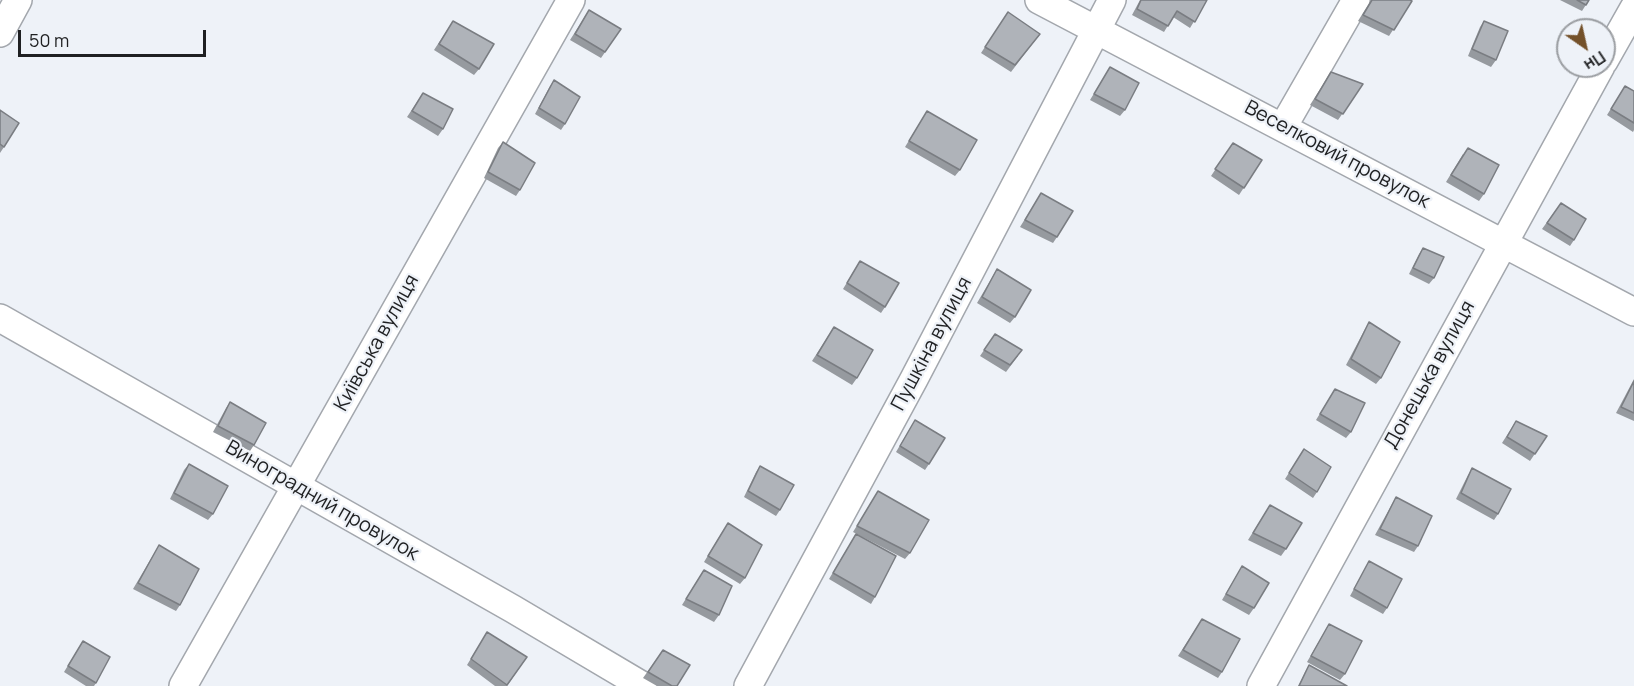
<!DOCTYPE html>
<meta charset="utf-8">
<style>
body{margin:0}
#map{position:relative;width:1634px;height:686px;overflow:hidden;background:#eef2f8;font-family:Manrope,sans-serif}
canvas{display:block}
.north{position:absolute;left:1556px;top:18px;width:60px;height:60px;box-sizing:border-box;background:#eef2f8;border:2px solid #9b9ea2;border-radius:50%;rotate:146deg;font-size:16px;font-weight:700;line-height:24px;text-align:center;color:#1f2022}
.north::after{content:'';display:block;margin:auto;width:21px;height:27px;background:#74512a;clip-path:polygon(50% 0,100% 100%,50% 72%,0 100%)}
.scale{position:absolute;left:18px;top:30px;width:188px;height:27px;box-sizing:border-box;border:3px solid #1f2022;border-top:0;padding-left:8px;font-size:18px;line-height:21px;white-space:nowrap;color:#1f2022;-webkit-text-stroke:4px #eef2f8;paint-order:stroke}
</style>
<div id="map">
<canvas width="1634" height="686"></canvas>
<div class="north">Пн</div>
<div class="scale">50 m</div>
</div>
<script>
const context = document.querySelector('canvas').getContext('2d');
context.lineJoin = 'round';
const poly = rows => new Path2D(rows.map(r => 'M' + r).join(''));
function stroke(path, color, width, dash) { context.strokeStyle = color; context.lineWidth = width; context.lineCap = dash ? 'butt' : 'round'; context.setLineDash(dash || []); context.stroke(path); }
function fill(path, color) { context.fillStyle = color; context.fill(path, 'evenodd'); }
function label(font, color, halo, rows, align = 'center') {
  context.font = font + ' Manrope,sans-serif'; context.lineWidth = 4.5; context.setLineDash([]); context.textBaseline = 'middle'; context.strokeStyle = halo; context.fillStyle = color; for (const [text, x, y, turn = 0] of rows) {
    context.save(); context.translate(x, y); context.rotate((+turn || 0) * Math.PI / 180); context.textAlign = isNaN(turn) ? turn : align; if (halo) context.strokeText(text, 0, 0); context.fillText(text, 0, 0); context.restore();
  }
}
const street = poly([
 [1039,0,1634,312],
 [0,33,18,0],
 [1604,61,1634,8],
 [1283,127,1356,0],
 [0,318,513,609,643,686],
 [183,686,571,0],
 [748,686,914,379,1112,0],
 [1261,686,1601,66]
]);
stroke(street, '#a3a7ad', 30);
stroke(street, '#fff', 27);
fill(poly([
 [1140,0,1207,0,1190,28,1173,17,1164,32,1132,15],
 [1371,0,1410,0,1412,1,1389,36,1358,21],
 [1560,0,1589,0,1582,11],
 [589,10,621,29,601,58,570,40],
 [1008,12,1040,34,1011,72,981,53],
 [453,21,479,69,474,75,434,50],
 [1484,21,1496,60,1491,67,1468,56,1480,27],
 [1110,67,1125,110,1120,116,1090,100],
 [1331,72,1363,84,1338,120,1310,105],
 [554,80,565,124,561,130,535,114,550,86],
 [1625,86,1634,91,1634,130,1633,132,1607,115],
 [423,93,443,129,438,136,407,117],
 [0,110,4,147,0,153],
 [927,111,960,170,955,176,905,147],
 [503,142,520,190,516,196,484,178,498,148],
 [1233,143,1262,160,1239,195,1211,176],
 [1463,154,1484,194,1479,201,1446,182],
 [1041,193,1057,237,1053,243,1020,227],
 [1561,203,1574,240,1570,246,1542,229],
 [1423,248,1434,278,1429,284,1409,274,1419,254],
 [860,261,885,307,881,313,843,289],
 [997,269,1015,317,1010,323,977,303],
 [1369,322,1381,378,1376,384,1346,365,1365,329],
 [834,327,857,378,852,385,812,361],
 [995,334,1018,356,1006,372,980,356],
 [1634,379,1634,421,1616,413],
 [1335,389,1351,432,1346,438,1316,420],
 [230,402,254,445,250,451,213,432,226,408],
 [915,420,929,464,925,470,896,452],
 [1516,421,1547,436,1530,461,1502,443],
 [1304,449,1317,492,1313,498,1285,479],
 [189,464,213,514,208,520,170,499,184,470],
 [760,466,780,510,776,516,744,497,756,472],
 [1472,468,1498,514,1494,520,1456,499,1468,475],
 [878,491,910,553,905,559,853,532],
 [1396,497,1418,546,1414,552,1375,535,1392,504],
 [1270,505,1286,549,1281,556,1248,540],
 [724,529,745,578,740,584,704,562],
 [856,534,875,597,871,604,829,579],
 [159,545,180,605,176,611,133,589],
 [1369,561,1387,608,1383,614,1350,596],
 [1242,566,1254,608,1249,615,1222,600],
 [700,576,719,615,714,622,682,605],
 [1202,619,1222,672,1218,678,1178,656],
 [1329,624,1345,674,1340,680,1307,662],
 [487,632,527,657,507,686,495,686,467,665],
 [83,641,96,683,94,686,86,686,64,672],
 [663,650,677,686,657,686,643,678],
 [1309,665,1347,686,1298,686,1305,672]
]), '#969a9f');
const building = poly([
 [1141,0,1207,0,1195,22,1177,11,1168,26,1137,9,1141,0],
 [1372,0,1410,0,1412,1,1394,30,1363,15,1372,0],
 [1577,0,1589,0,1586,5,1577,0],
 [589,10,621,29,605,52,575,34,589,10],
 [1008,12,1040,34,1015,65,985,47,1008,12],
 [453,21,494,44,479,69,439,44,453,21],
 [1484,21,1508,31,1496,60,1472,49,1484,21],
 [1110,67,1139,83,1125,110,1094,94,1110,67],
 [1331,72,1363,84,1343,114,1315,99,1331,72],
 [554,80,580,97,565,124,539,108,554,80],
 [1625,86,1634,91,1634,123,1611,109,1625,86],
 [423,93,453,109,443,129,412,111,423,93],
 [0,110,19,123,4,147,0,144,0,110],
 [927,111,977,140,960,170,909,141,927,111],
 [503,142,535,163,520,190,488,172,503,142],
 [1233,143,1262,160,1244,188,1215,169,1233,143],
 [1468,148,1499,165,1484,194,1451,175,1468,148],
 [1041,193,1073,211,1057,237,1025,220,1041,193],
 [1561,203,1586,219,1574,240,1547,223,1561,203],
 [1423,248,1444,257,1434,278,1413,268,1423,248],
 [860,261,899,283,885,307,847,283,860,261],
 [997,269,1031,290,1015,317,982,297,997,269],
 [1369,322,1400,342,1381,378,1351,359,1369,322],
 [834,327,873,350,857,378,817,355,834,327],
 [995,334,1022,350,1010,365,984,350,995,334],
 [1634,381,1634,413,1621,407,1634,381],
 [1335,389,1365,403,1351,432,1320,414,1335,389],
 [230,402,266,423,254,445,218,426,230,402],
 [915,420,945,438,929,464,900,446,915,420],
 [1516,421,1547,436,1535,454,1507,437,1516,421],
 [1304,449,1331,467,1317,492,1289,473,1304,449],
 [189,464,228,486,213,514,174,493,189,464],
 [760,466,794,485,780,510,748,491,760,466],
 [1472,468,1511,489,1498,514,1461,493,1472,468],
 [878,491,929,520,910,553,857,526,878,491],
 [1396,497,1432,516,1418,546,1380,529,1396,497],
 [1270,505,1302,523,1286,549,1253,533,1270,505],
 [728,523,762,545,745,578,708,556,728,523],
 [856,534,896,556,875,597,833,573,856,534],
 [159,545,199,569,180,605,138,583,159,545],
 [1369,561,1402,579,1387,608,1354,589,1369,561],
 [1242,566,1269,583,1254,608,1226,594,1242,566],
 [704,570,732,586,719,615,686,599,704,570],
 [1202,619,1240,639,1222,672,1183,650,1202,619],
 [1329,624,1362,641,1345,674,1311,656,1329,624],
 [487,632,527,657,507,685,471,659,487,632],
 [83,641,110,657,96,683,68,666,83,641],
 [663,650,690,665,677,686,672,686,648,672,663,650],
 [1309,665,1347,686,1299,686,1309,665]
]);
fill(building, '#afb3b9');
stroke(building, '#7a7d82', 1.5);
label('20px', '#1f2022', '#eef2f8', [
 ["Веселковий провулок",1337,155,28],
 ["Київська вулиця",377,343,-61],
 ["Пушкіна вулиця",932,344,-62],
 ["Донецька вулиця",1430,375,-61],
 ["Виноградний провулок",322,501,30]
]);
</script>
